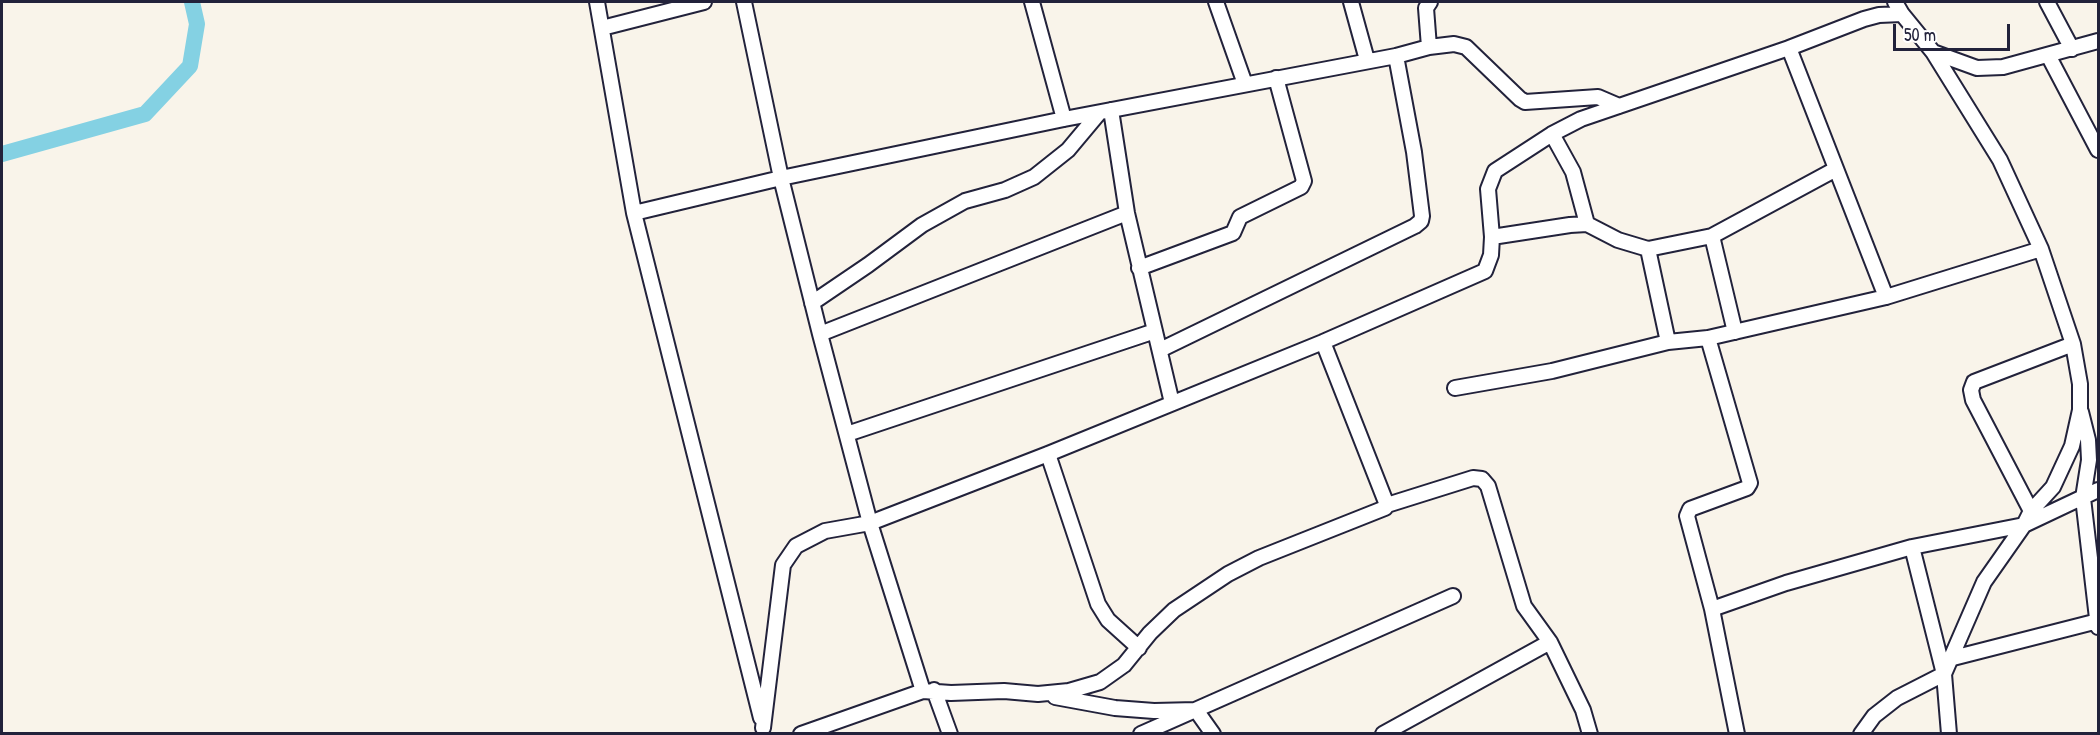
<!DOCTYPE html>
<style>
body{margin:0}
#map{position:relative;width:2100px;height:735px;overflow:hidden;background:#f9f4ea;font-family:"Patrick Hand",sans-serif}
canvas{display:block}
.frame{position:absolute;inset:0;border:3px solid #22223b;pointer-events:none}
.scale{position:absolute;left:1893px;top:24px;width:117px;height:27px;box-sizing:border-box;border:3px solid #22223b;border-top:0;padding-left:8px;font-size:18px;line-height:21px;white-space:nowrap;color:#22223b;-webkit-text-stroke:4px #fff;paint-order:stroke}
</style>
<div id="map">
<canvas width="2100" height="735"></canvas>
<div class="frame"></div>
<div class="scale">50 m</div>
</div>
<script>
const context = document.querySelector('canvas').getContext('2d');
context.lineJoin = 'round';
const poly = rows => new Path2D(rows.map(r => 'M' + r).join(''));
function stroke(path, color, width, dash) { context.strokeStyle = color; context.lineWidth = width; context.lineCap = dash ? 'butt' : 'round'; context.setLineDash(dash || []); context.stroke(path); }
stroke(poly([
 [2,154,145,114,190,66,197,24,192,2]
]), '#84d1e3', 16);
const minor = poly([
 [597,2,634,213,761,718],
 [744,2,781,178,820,334,870,523,923,691],
 [1032,2,1064,119],
 [1216,2,1245,84],
 [1351,2,1367,60],
 [2047,2,2072,49],
 [602,28,704,2],
 [1429,47,1426,8,1430,2],
 [1789,48,1886,297],
 [1933,52,1977,68,2003,67,2098,41],
 [2048,55,2098,150],
 [1111,110,1127,213,1172,403],
 [1552,134,1573,172,1587,224],
 [634,213,781,178,1064,119,1396,56,1429,47,1454,44,1466,47,1520,99,1525,102,1598,97,1619,106],
 [1712,236,1735,332],
 [1492,237,1570,225,1587,224,1618,240,1648,249,1712,236,1836,169],
 [1648,249,1668,342],
 [1139,268,1233,233,1240,217,1301,187,1304,181,1276,78],
 [812,303,868,265,922,225,965,201,1005,190,1034,177,1068,150,1099,113],
 [820,334,1127,213],
 [1708,338,1750,483,1747,488,1690,509,1687,516,1712,609,1737,734],
 [1323,342,1387,505],
 [1160,350,1415,226,1421,221,1422,216,1414,152,1396,56],
 [1455,388,1552,371,1668,342,1708,338,1886,297,2041,249],
 [2081,412,2088,440,2089,460,2083,498,2098,627],
 [847,434,1155,331],
 [1048,454,1098,604,1108,620,1139,648],
 [2031,511,1973,400,1971,390,1974,382,2073,344],
 [1912,547,1944,674,1949,734],
 [1712,609,1786,583,1912,547,2024,525,2098,490],
 [1949,659,2098,621],
 [934,690,950,734],
 [1055,697,1115,708,1154,711,1196,710,1213,734],
 [763,728,783,565,796,546,825,531,870,523,1048,454,1323,342,1485,271,1491,255,1492,237,1488,189,1495,171,1552,134,1581,119,1789,48,1864,19,1879,15,1902,14],
 [801,734,923,691,951,693,1004,691,1038,694,1069,691,1100,682,1124,665,1150,633,1174,610,1228,574,1259,558,1385,508,1387,505,1473,478,1482,479,1488,486,1524,606,1550,642,1583,710,1590,734],
 [1141,734,1453,596],
 [1383,734,1550,642],
 [1861,734,1874,716,1897,698,1944,674,1984,582,2024,525,2031,511,2053,487,2072,446,2080,410,2080,384,2073,344,2041,249,2000,160,1933,52,1902,14,1895,2]
]);
stroke(minor, '#22223b', 18);
stroke(minor, '#fff', 14);
</script>
